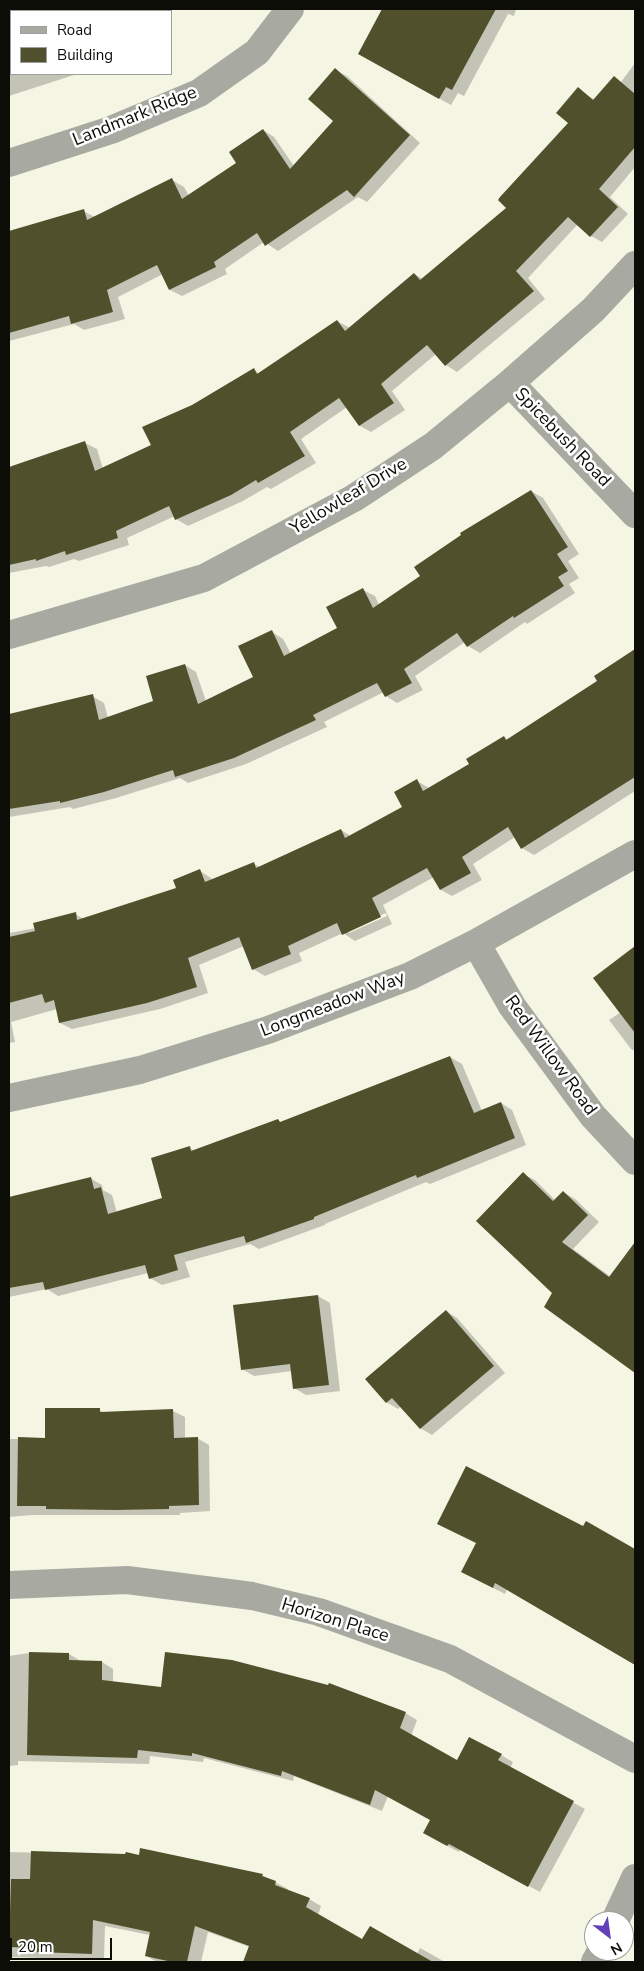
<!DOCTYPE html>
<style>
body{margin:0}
#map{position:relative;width:644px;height:1971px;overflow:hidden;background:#f4f6e3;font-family:"Nunito Sans",sans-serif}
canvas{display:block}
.frame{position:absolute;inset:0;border:10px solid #0c0d07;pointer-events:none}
.legend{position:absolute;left:10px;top:10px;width:162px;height:65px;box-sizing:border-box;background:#fff;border:1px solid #9e9e9c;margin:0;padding:6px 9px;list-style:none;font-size:15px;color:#0c0d07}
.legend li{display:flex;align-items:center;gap:10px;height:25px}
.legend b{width:25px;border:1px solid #9e9e9c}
.north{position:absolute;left:584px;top:1911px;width:50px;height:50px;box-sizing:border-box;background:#fff;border:1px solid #9e9e9c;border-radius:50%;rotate:150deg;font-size:14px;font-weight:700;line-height:20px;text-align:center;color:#0c0d07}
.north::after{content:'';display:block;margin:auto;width:18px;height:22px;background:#6140b8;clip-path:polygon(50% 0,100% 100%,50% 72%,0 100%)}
.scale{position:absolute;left:10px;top:1938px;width:102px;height:22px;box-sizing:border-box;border:2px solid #0c0d07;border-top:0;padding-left:6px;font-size:15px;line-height:18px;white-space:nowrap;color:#0c0d07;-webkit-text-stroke:4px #fff;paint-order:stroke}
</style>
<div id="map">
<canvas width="644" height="1971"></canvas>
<div class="frame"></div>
<ul class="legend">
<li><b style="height:6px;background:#a8a9a1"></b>Road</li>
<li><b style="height:14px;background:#50512c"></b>Building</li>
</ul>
<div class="north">N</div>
<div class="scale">20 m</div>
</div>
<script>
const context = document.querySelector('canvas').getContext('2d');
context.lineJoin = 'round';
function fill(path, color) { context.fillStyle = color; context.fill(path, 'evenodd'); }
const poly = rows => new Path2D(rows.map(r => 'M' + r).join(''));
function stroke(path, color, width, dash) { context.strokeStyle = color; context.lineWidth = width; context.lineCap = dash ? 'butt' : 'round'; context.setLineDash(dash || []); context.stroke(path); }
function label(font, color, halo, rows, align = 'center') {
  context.font = font + ' "Nunito Sans",sans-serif'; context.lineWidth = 5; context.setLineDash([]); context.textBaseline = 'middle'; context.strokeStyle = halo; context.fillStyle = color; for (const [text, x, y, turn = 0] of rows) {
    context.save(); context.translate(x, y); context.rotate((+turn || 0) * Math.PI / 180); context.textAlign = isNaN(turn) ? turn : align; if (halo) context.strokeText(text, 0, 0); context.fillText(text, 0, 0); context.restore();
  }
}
fill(poly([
 [9,9,139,9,135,11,11,11,11,74,77,74,9,96],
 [384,9,417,9,425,13,426,9,516,9,514,16,508,14,464,96,458,93,451,105,360,54],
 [635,63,635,167,610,197,628,214,602,242,591,236,578,224,528,278,545,299,457,372,446,365,436,354,392,391,405,410,371,432,360,426,347,407,301,439,316,463,271,489,267,487,243,501,188,526,176,519,175,516,127,538,129,545,79,561,74,559,49,567,46,566,9,573,9,468,85,443,97,449,103,469,152,445,192,406,254,370,260,374,337,321,350,328,414,274,423,279,508,208,570,123,578,89,595,100,614,77,621,82],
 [335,70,347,76,420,143,367,202,358,197,278,251,264,242,225,269,227,274,182,296,170,290,163,274,118,297,125,319,84,330,74,324,9,341,9,232,83,211,95,217,172,180,184,187,189,196,237,163,263,130,274,137,294,166,335,121],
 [531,491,543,498,579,554,568,561,579,578,569,584,575,593,527,624,525,622,480,653,468,646,465,642,415,676,423,690,397,703,386,696,384,692,324,722,327,727,246,764,188,783,180,778,116,798,73,809,70,807,9,817,9,716,92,696,104,703,108,718,155,701,185,665,196,672,206,701,254,677,272,632,283,639,291,654,338,629,363,590,375,596,379,605,422,576],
 [635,651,635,791,590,820,534,855,522,848,515,837,473,864,482,880,452,896,441,890,434,877,383,905,392,924,355,941,343,933,299,953,302,961,265,976,253,969,244,946,199,965,208,993,160,1009,72,1029,60,1023,57,1009,11,1022,15,1042,9,1043,9,933,36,928,75,914,84,919,178,888,200,871,211,878,213,881,254,864,260,867,341,830,351,836,403,807,417,781,429,788,470,764,504,737,508,740,599,681,596,677],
 [386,913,387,916,349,933,349,930],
 [635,948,635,1051,631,1049,609,1020,621,1012,595,978],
 [450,1057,462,1064,482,1111,501,1103,512,1110,526,1145,430,1184,426,1182,325,1224,325,1225,259,1249,250,1244,185,1262,190,1277,162,1285,150,1278,148,1273,58,1296,47,1289,9,1297,9,1201,90,1178,102,1185,103,1190,112,1195,117,1213,163,1199,189,1148,195,1151,278,1121,282,1123],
 [523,1174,535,1180,555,1200,563,1192,575,1199,599,1222,573,1249,611,1277,628,1253,635,1257,635,1371,546,1306,554,1292],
 [318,1296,330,1303,340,1391,306,1395,294,1388,292,1371,254,1376,242,1369],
 [446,1311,457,1318,505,1373,432,1435,420,1428,401,1406,398,1409,386,1402],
 [99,1410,105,1413,173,1411,185,1417,185,1439,197,1438,209,1445,210,1511,180,1513,180,1515,32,1515,9,1517,9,1439,46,1439],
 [587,1522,635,1550,635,1663,507,1589,505,1594,462,1572,584,1528],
 [29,1653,69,1654,81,1661,102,1662,113,1669,113,1683,405,1713,417,1720,411,1736,457,1761,501,1755,513,1762,510,1768,585,1809,540,1892,461,1849,459,1852,436,1840,432,1820,388,1796,382,1811,294,1776,293,1781,204,1758,203,1762,150,1756,149,1764,18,1761,18,1765,9,1766,9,1656],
 [9,1852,126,1855,262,1875,288,1889,287,1891,309,1899,321,1906,318,1915,363,1941,417,1954,420,1948,445,1962,244,1962,250,1947,208,1932,201,1962,157,1962,146,1956,150,1935,105,1926,104,1960,10,1957,10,1961,9,1961]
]), '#0003');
fill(poly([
 [382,9,496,9,452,90,446,87,439,99,358,54],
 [335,68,410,135,354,197,347,190,265,246,257,233,214,262,216,267,169,290,157,265,107,290,113,312,71,324,69,316,9,333,9,231,84,209,87,220,172,178,182,199,236,163,229,152,263,129,290,169,333,121,308,99],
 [614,76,635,94,635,147,599,189,618,207,590,237,568,217,516,271,534,291,445,366,427,345,381,384,394,403,359,426,339,398,290,432,305,456,258,483,256,480,231,495,175,520,169,506,116,531,118,538,66,555,65,551,36,561,36,559,9,565,9,467,85,441,95,471,151,445,142,427,192,405,254,368,257,374,337,320,345,331,414,273,420,280,506,208,498,200,500,197,568,123,556,113,578,87,593,100],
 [531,490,568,547,557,554,568,571,558,577,564,586,514,618,513,616,467,647,457,633,404,669,412,683,385,697,377,683,313,715,316,720,234,758,175,777,173,770,104,792,60,803,60,801,9,809,9,714,93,694,99,720,153,701,146,676,185,664,198,704,253,677,238,646,272,630,284,656,337,628,326,607,363,588,373,608,420,576,414,567,461,535,460,533],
 [635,649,635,777,521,849,508,827,462,857,471,873,440,890,427,868,372,898,381,917,342,935,337,923,288,946,291,954,252,970,239,937,188,958,197,987,147,1003,59,1023,54,1000,45,1003,42,994,9,1003,9,937,35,931,33,923,76,912,77,920,176,888,173,880,200,869,205,882,254,862,256,868,341,829,345,838,402,807,394,792,417,779,423,791,469,764,466,759,504,736,506,740,597,681,594,676],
 [635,946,635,1033,593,978],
 [450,1056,474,1113,501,1102,515,1138,417,1178,416,1175,314,1217,314,1219,246,1243,244,1236,174,1255,178,1270,149,1279,145,1265,45,1290,43,1282,9,1288,9,1197,91,1177,94,1189,101,1187,108,1214,162,1198,151,1158,190,1146,191,1151,278,1119,280,1122],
 [523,1172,553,1201,563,1191,588,1215,562,1242,609,1277,635,1242,635,1373,544,1307,552,1293,476,1221],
 [318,1295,329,1385,293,1389,290,1364,241,1370,233,1305],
 [446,1310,494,1366,420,1429,392,1398,386,1403,365,1379],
 [45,1408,100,1408,100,1412,173,1409,174,1438,198,1437,199,1505,169,1506,169,1509,115,1510,46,1509,46,1506,17,1506,18,1437,45,1438],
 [466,1466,583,1526,586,1521,635,1549,635,1665,495,1583,493,1588,461,1572,476,1543,437,1524],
 [29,1652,69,1653,69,1660,102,1661,102,1680,161,1687,165,1652,232,1660,328,1685,329,1683,406,1712,400,1728,457,1760,469,1737,502,1754,498,1760,574,1801,528,1887,449,1844,447,1846,423,1833,430,1820,375,1790,370,1805,282,1771,281,1776,192,1753,192,1756,138,1750,137,1758,27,1755],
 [140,1848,263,1874,262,1876,276,1881,275,1885,310,1898,306,1907,362,1939,370,1926,433,1962,243,1962,249,1946,195,1926,187,1962,172,1962,145,1956,150,1932,93,1920,92,1954,37,1952,37,1948,9,1947,11,1879,30,1879,31,1851,125,1854,126,1852,139,1855]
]), '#50512c');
stroke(poly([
 [9,163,111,130,199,93,257,52,290,9],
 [510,383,635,514],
 [9,635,204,578,354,498,433,446,510,383,593,310,635,265],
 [476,943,512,1006,593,1116,635,1161],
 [9,1098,140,1070,268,1030,410,976,476,943,635,854],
 [9,1585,127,1580,252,1596,319,1612,450,1659,635,1759],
 [615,1921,635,1878],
 [595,1962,601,1951]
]), '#a8a9a1', 28);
label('18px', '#0c0d07', '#fff', [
 ["Landmark Ridge",135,117,-22],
 ["Spicebush Road",562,438,46],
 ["Yellowleaf Drive",349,497,-31],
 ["Longmeadow Way",333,1005,-21],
 ["Red Willow Road",550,1056,54],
 ["Horizon Place",335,1621,17]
]);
</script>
